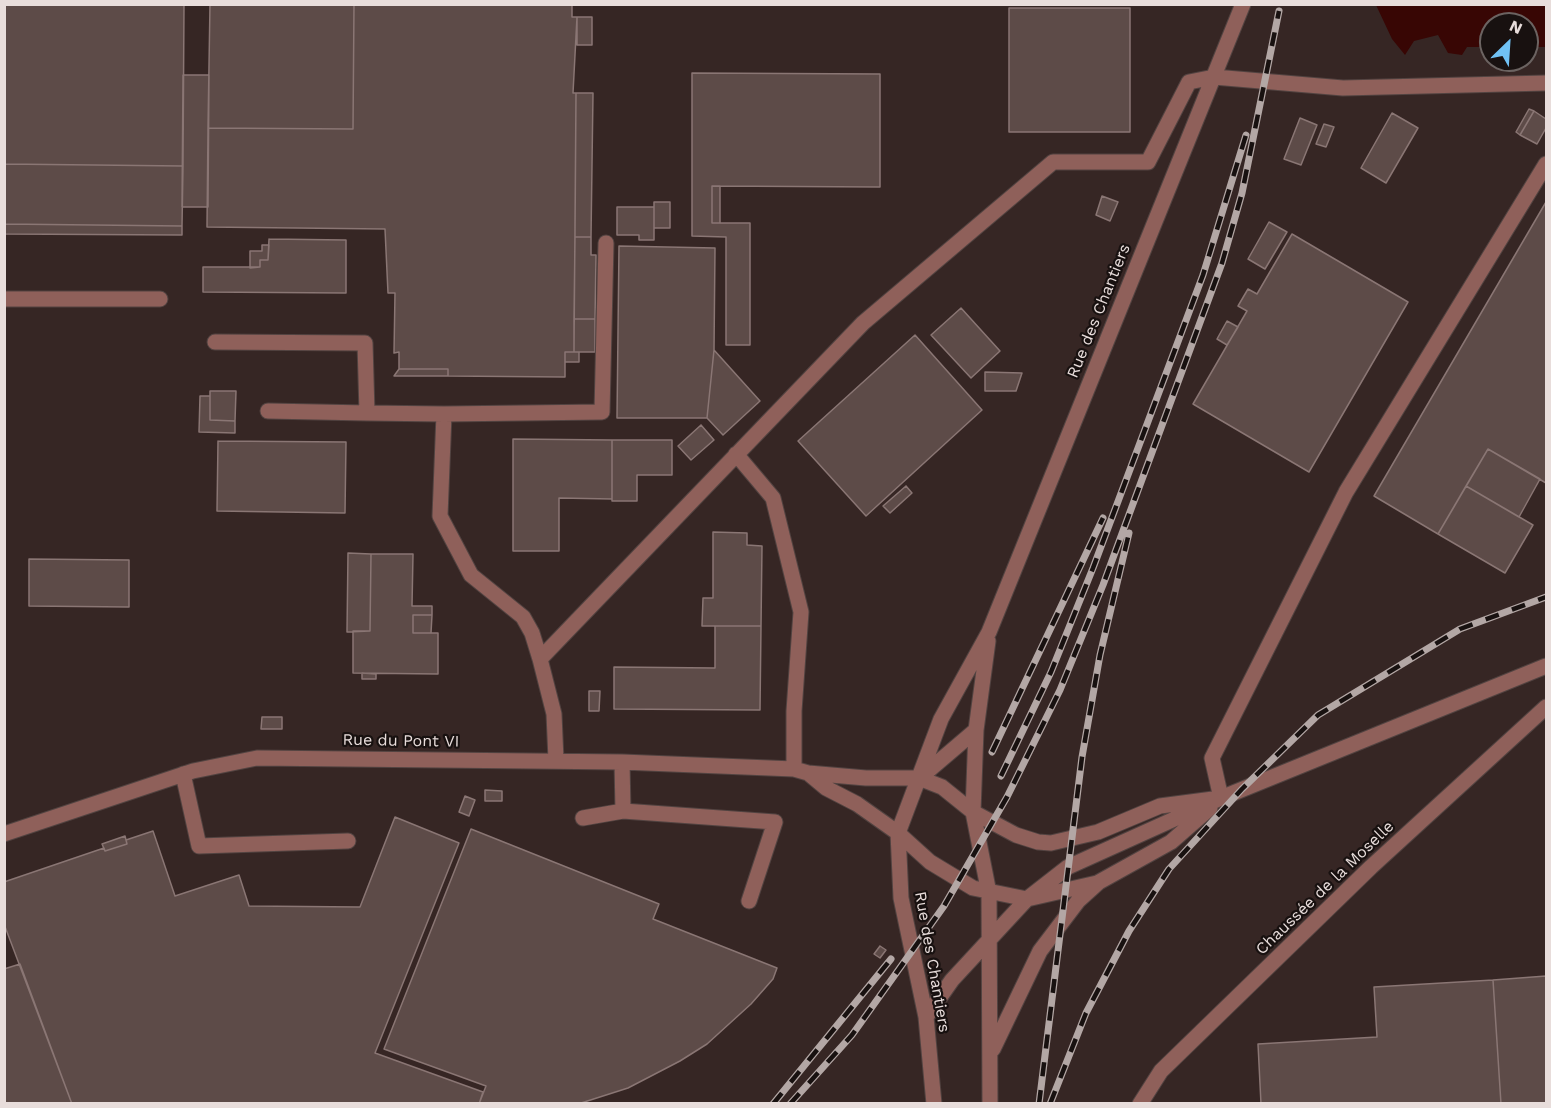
<!DOCTYPE html>
<meta charset="utf-8">
<style>
body{margin:0}
#map{position:relative;width:1551px;height:1108px;overflow:hidden;background:#362624;font-family:"Work Sans",sans-serif}
canvas{display:block}
.frame{position:absolute;inset:0;border:6px solid #e8dddb;pointer-events:none}
.north{position:absolute;left:1479px;top:12px;width:60px;height:60px;box-sizing:border-box;background:#181110;border:2px solid #6b6361;border-radius:50%;rotate:25deg;font-size:16px;font-weight:700;line-height:24px;text-align:center;color:#e8dddb}
.north::after{content:'';display:block;margin:auto;width:21px;height:27px;background:#70c1f4;clip-path:polygon(50% 0,100% 100%,50% 72%,0 100%)}
</style>
<div id="map">
<canvas width="1551" height="1108"></canvas>
<div class="frame"></div>
<div class="north">N</div>
</div>
<script>
const context = document.querySelector('canvas').getContext('2d');
context.lineJoin = 'round';
function fill(path, color) { context.fillStyle = color; context.fill(path, 'evenodd'); }
const poly = rows => new Path2D(rows.map(r => 'M' + r).join(''));
function stroke(path, color, width, dash) { context.strokeStyle = color; context.lineWidth = width; context.lineCap = dash ? 'butt' : 'round'; context.setLineDash(dash || []); context.stroke(path); }
function label(font, color, halo, rows, align = 'center') {
  context.font = font + ' "Work Sans",sans-serif'; context.lineWidth = 4.5; context.setLineDash([]); context.textBaseline = 'middle'; context.strokeStyle = halo; context.fillStyle = color; for (const [text, x, y, turn = 0] of rows) {
    context.save(); context.translate(x, y); context.rotate((+turn || 0) * Math.PI / 180); context.textAlign = isNaN(turn) ? turn : align; if (halo) context.strokeText(text, 0, 0); context.fillText(text, 0, 0); context.restore();
  }
}
fill(poly([
 [1376,5,1546,5,1546,47,1527,47,1527,24,1491,24,1491,47,1467,47,1462,55,1448,53,1438,35,1414,41,1405,55,1392,39]
]), '#380604');
const building = poly([
 [4,4,184,4,183,166,4,164,4,4],
 [210,4,354,4,353,129,208,128,210,4],
 [354,4,572,4,572,17,577,17,573,93,576,93,574,352,565,352,565,377,448,376,448,369,399,369,399,352,394,353,395,293,388,293,385,229,207,227,208,128,353,129,354,4],
 [1009,8,1130,8,1130,132,1009,132,1009,8],
 [577,17,592,17,592,45,577,45,577,17],
 [692,73,880,74,880,187,712,186,712,223,750,223,750,345,726,345,726,237,692,236,692,73],
 [183,75,209,75,208,207,182,207,183,75],
 [576,93,593,93,591,237,575,237,576,93],
 [1529,109,1534,111,1520,135,1516,132,1529,109],
 [1534,111,1546,119,1546,128,1537,144,1520,135,1534,111],
 [1392,113,1418,128,1386,183,1361,168,1392,113],
 [1300,118,1317,125,1301,165,1284,159,1300,118],
 [1324,124,1334,127,1326,147,1316,144,1324,124],
 [4,164,183,166,182,226,4,224,4,164],
 [712,186,720,186,720,223,712,223,712,186],
 [1102,196,1118,202,1110,221,1096,215,1102,196],
 [654,202,670,202,670,228,654,228,654,202],
 [1546,202,1546,483,1488,449,1438,534,1374,496,1546,202],
 [617,207,654,207,654,240,639,240,639,235,617,235,617,207],
 [1269,222,1287,232,1265,269,1248,259,1269,222],
 [4,224,182,226,182,235,4,234,4,224],
 [1292,234,1408,302,1309,472,1193,404,1247,311,1238,306,1248,289,1257,294,1292,234],
 [575,237,591,237,591,255,596,255,595,319,574,319,575,237],
 [269,239,346,240,346,293,203,292,203,267,260,267,260,260,268,260,269,239],
 [262,245,269,245,268,260,260,260,260,267,250,268,250,251,262,251,262,245],
 [619,246,715,248,714,350,707,418,617,418,619,246],
 [961,308,1000,351,971,378,931,335,961,308],
 [574,319,595,319,595,352,574,352,574,319],
 [1227,321,1238,327,1227,345,1217,339,1227,321],
 [915,335,982,410,866,516,798,441,915,335],
 [714,350,760,401,723,435,707,418,714,350],
 [565,352,579,352,579,362,565,362,565,352],
 [399,369,448,369,448,376,394,376,399,369],
 [985,372,1022,373,1016,391,985,391,985,372],
 [210,391,236,391,235,421,210,420,210,391],
 [200,396,210,396,210,420,235,421,235,433,199,432,200,396],
 [701,425,714,440,691,460,678,446,701,425],
 [513,439,612,440,612,499,559,498,559,551,513,551,513,439],
 [612,440,672,440,672,475,637,475,637,501,612,501,612,440],
 [218,441,346,442,345,513,217,511,218,441],
 [1488,449,1540,479,1519,517,1466,486,1488,449],
 [906,486,912,493,890,513,883,506,906,486],
 [1466,486,1533,525,1505,573,1438,534,1466,486],
 [713,532,747,533,747,545,762,546,761,626,702,626,703,598,713,598,713,532],
 [348,553,371,554,370,631,347,632,348,553],
 [371,554,413,554,412,606,432,606,432,615,413,615,413,633,438,633,438,674,353,673,353,631,370,631,371,554],
 [29,559,129,560,129,607,29,606,29,559],
 [413,615,432,615,431,633,413,633,413,615],
 [715,626,761,626,760,710,614,709,614,667,715,668,715,626],
 [362,673,376,674,376,679,362,679,362,673],
 [589,691,600,691,599,711,589,711,589,691],
 [262,717,282,717,282,729,261,729,262,717],
 [485,790,502,791,502,801,485,801,485,790],
 [465,796,475,800,469,816,459,812,465,796],
 [395,817,459,843,375,1053,483,1092,479,1104,72,1104,4,924,4,882,104,848,105,851,127,844,126,840,153,831,175,896,239,875,249,906,360,907,395,817],
 [471,829,659,904,653,919,777,968,773,979,751,1004,707,1044,680,1061,628,1088,578,1104,479,1104,486,1086,384,1049,471,829],
 [125,836,127,844,105,851,102,844,125,836],
 [880,946,886,950,880,958,874,954,880,946],
 [20,964,72,1104,4,1104,4,969,20,964],
 [1546,976,1546,1104,1501,1104,1493,980,1546,976],
 [1493,980,1501,1104,1261,1104,1258,1044,1377,1037,1374,987,1493,980]
]);
fill(building, '#5d4b48');
stroke(building, '#8a7674', 1.5);
const minor = poly([
 [4,299,160,299],
 [215,342,365,343,367,413,444,414],
 [268,411,367,413],
 [736,454,773,498,801,612,794,711,794,769],
 [988,641,976,730,973,812,989,893,990,1104],
 [540,659,532,633,523,617,471,575,440,516,444,414,602,412,606,243],
 [556,760,554,714,540,659,863,323,1053,162,1148,162,1189,82,1214,77,1343,88,1546,83],
 [622,762,623,811,775,822,749,901],
 [808,773,826,788,857,804,898,833,930,862,973,888,1027,899,1097,883],
 [183,774,199,846,348,841],
 [922,776,976,730],
 [1221,798,1212,758,1346,492,1546,164],
 [583,818,623,811],
 [4,834,193,771,257,758,622,762,794,769,808,773,866,778,919,778,942,787,973,812,1016,835,1038,842,1051,843,1098,832,1160,806,1221,798],
 [926,1017,952,980,1027,899,1068,867,1221,798,1546,666],
 [993,1049,1040,951,1078,901,1099,882,1171,842,1210,808],
 [934,1104,926,1017,901,898,898,833,941,719,989,632,1243,4],
 [1140,1104,1161,1071,1371,867,1546,707]
]);
stroke(minor, '#524341', 17);
stroke(minor, '#8f605a', 15);
const rail = poly([
 [992,752,1103,518],
 [1001,776,1051,672,1093,568,1203,275,1246,135],
 [773,1104,891,959],
 [790,1104,852,1035,944,906,1007,797,1060,690,1103,585,1222,263,1242,193,1279,11],
 [1039,1104,1082,757,1100,655,1129,533],
 [1050,1104,1086,1013,1129,931,1169,869,1242,789,1318,715,1460,629,1546,597]
]);
stroke(rail, '#b3a7a5', 7);
stroke(rail, '#181110', 4.5, [14]);
label('16px', '#e8dddb', '#181110', [
 ["Rue des Chantiers",1099,311,-68],
 ["Rue du Pont VI",401,741,1],
 ["Chaussée de la Moselle",1325,888,-44],
 ["Rue des Chantiers",932,962,80]
]);
</script>
